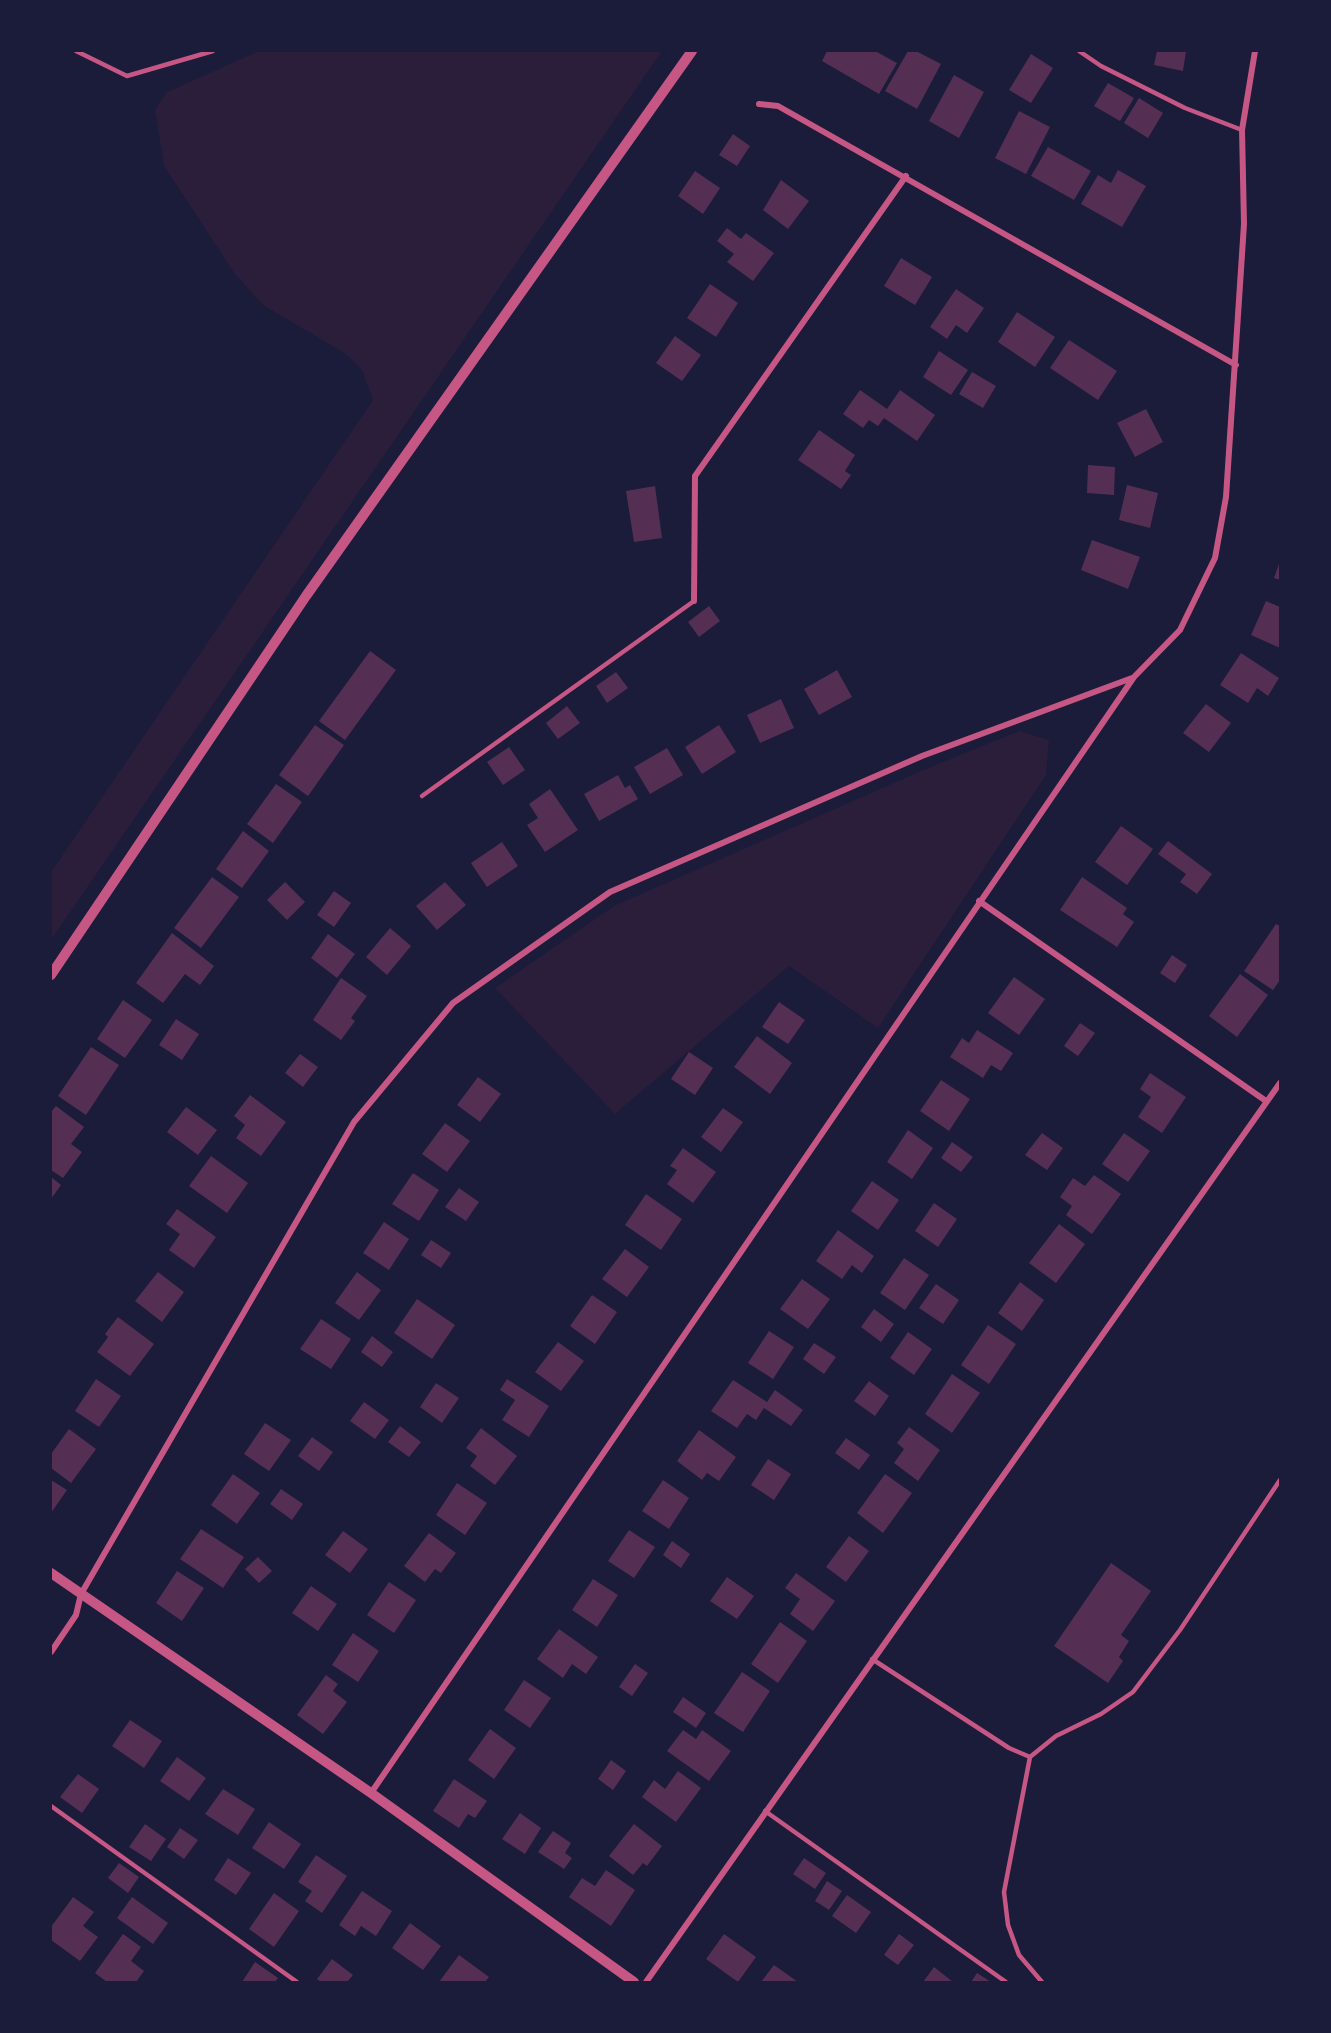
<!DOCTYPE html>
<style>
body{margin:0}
#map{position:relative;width:1331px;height:2033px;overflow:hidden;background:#1b1b3a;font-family:Manrope,sans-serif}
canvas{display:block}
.frame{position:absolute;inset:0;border:52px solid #1b1b3a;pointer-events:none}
</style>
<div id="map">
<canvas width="1331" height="2033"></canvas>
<div class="frame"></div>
</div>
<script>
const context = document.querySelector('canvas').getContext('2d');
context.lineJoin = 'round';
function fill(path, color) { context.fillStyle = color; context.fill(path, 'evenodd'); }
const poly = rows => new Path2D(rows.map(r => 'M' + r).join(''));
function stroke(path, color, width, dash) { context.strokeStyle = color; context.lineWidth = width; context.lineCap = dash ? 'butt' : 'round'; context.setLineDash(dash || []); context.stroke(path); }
fill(poly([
 [259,51,662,51,51,940,51,872,373,400,362,370,346,354,263,305,235,274,164,166,155,110,167,92],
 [1019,731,1049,740,1046,775,878,1028,789,966,615,1114,495,988,614,906,921,771]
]), '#2a1e3b');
fill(poly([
 [827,51,875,51,897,63,879,94,822,61],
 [908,51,916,51,941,64,917,109,885,91],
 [1157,51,1186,51,1183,71,1154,65],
 [1031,54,1053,68,1031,103,1009,90],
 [954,75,984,92,959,138,929,121],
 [1108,83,1134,98,1120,121,1094,106],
 [1139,98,1163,113,1148,138,1124,123],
 [1019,111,1050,127,1026,174,995,158],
 [733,134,750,146,737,166,719,155],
 [1048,147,1091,171,1074,200,1031,176],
 [1118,170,1146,186,1122,227,1081,204,1098,175,1111,183],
 [695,171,720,188,703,214,678,196],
 [781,180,809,201,788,229,763,210],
 [727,228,741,239,746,233,774,253,753,281,727,262,734,254,717,241],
 [901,258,932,277,915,305,884,286],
 [710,284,738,303,716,337,687,318],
 [956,289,984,308,967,333,956,325,947,339,930,327],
 [1017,312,1055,337,1035,367,998,342],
 [675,336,701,355,682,381,656,363],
 [1069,340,1117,371,1098,400,1050,368],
 [939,351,968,370,951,395,923,377],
 [972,372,996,386,983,408,959,394],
 [860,390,887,409,900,390,935,415,917,441,884,418,878,426,869,420,863,428,843,414],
 [1146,409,1163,442,1135,457,1117,423],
 [819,430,855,455,845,471,851,475,841,489,798,460],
 [1088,465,1115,467,1114,495,1087,493],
 [1127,485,1158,493,1150,528,1119,520],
 [655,486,662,538,634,542,626,491],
 [1092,540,1140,557,1128,589,1081,570],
 [1280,561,1280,580,1274,578],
 [1266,601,1280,607,1280,648,1251,635],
 [709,606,720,621,699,637,688,622],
 [370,651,396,670,345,740,319,721],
 [1241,653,1279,678,1268,696,1257,688,1248,703,1220,685],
 [837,670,852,697,819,715,804,689],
 [616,672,628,688,607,703,596,686],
 [781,699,794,728,760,743,747,715],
 [1206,704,1231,723,1209,752,1183,733],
 [567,706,580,723,558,739,546,723],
 [315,725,344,745,308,796,279,775],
 [719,725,736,752,702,774,685,747],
 [509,747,525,770,503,785,487,762],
 [667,748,683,775,650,794,634,767],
 [618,775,625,788,630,785,638,799,599,821,584,794],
 [276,784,302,802,273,843,247,824],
 [550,789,578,830,545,852,527,825,538,818,529,804],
 [1121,826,1153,849,1127,885,1095,862],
 [243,831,269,851,242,888,216,869],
 [1168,841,1212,874,1197,894,1180,882,1186,874,1158,854],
 [502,842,518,866,487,887,471,863],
 [212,877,239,897,201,948,174,928],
 [1082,877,1127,908,1123,914,1134,922,1117,947,1060,910],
 [285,882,305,902,287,920,267,900],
 [445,882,466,905,437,930,416,906],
 [334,891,351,903,334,927,317,915],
 [1276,924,1280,926,1280,980,1273,990,1244,971],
 [390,928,411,946,387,975,366,957],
 [172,933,214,966,200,985,185,974,163,1003,136,983],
 [328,934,355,954,337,978,311,958],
 [1172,955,1187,965,1175,983,1160,973],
 [1240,974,1268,995,1237,1037,1209,1016],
 [1014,977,1045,999,1019,1035,988,1013],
 [341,978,367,996,351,1018,355,1021,341,1040,313,1020],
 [123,1000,152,1020,125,1058,97,1039],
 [779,1002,805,1020,788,1044,762,1027],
 [176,1019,199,1034,182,1060,159,1045],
 [1080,1023,1095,1033,1078,1056,1064,1046],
 [977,1030,1013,1053,1001,1071,991,1065,983,1078,950,1057,962,1038,969,1043],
 [757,1036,792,1063,770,1094,734,1067],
 [91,1047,119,1065,86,1115,58,1096],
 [689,1052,713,1068,695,1095,671,1079],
 [300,1054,318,1067,303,1087,285,1073],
 [1150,1073,1186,1097,1162,1133,1138,1117,1151,1097,1140,1089],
 [478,1077,501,1094,480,1122,457,1105],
 [941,1080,970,1099,949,1131,920,1111],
 [250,1095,286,1122,261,1156,236,1138,245,1125,234,1116],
 [56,1106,84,1127,71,1144,82,1152,63,1178,51,1170,51,1112],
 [186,1107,217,1130,198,1155,167,1132],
 [723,1108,743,1122,721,1152,701,1137],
 [445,1123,470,1141,447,1172,422,1154],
 [908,1130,933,1148,912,1179,887,1162],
 [1042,1133,1063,1148,1047,1170,1025,1155],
 [1124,1133,1150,1151,1128,1182,1102,1164],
 [952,1142,973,1157,961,1172,941,1158],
 [683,1148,716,1172,693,1203,667,1184,677,1170,670,1166],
 [211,1156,248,1183,227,1213,189,1186],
 [413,1173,439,1190,419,1221,392,1204],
 [1094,1175,1121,1194,1092,1234,1066,1215,1072,1206,1060,1197,1073,1178,1085,1186],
 [51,1177,61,1185,51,1199],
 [872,1181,899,1200,878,1230,851,1211],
 [459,1188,479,1202,466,1221,445,1207],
 [646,1194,682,1219,661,1250,625,1225],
 [934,1203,957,1219,938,1247,915,1231],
 [177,1209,216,1237,194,1268,169,1250,180,1234,166,1224],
 [384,1222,409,1239,389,1270,363,1253],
 [1059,1224,1085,1244,1056,1283,1029,1263],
 [838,1230,874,1256,862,1273,852,1265,842,1279,816,1261],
 [431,1240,451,1253,441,1268,421,1255],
 [625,1249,649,1267,627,1297,602,1279],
 [904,1258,929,1275,905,1310,880,1293],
 [158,1272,184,1292,162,1322,135,1301],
 [357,1272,381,1290,359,1320,335,1303],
 [802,1279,830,1299,808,1329,780,1309],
 [1020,1282,1044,1300,1022,1331,998,1313],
 [936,1284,959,1300,943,1324,919,1308],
 [592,1295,617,1312,595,1344,570,1326],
 [417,1299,455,1325,432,1359,394,1333],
 [874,1309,894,1324,881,1342,861,1327],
 [118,1317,154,1344,130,1376,97,1352,108,1337,105,1334],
 [321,1319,351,1339,331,1369,300,1349],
 [988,1325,1016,1344,989,1384,961,1365],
 [769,1331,794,1347,773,1379,748,1363],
 [908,1332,932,1349,914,1375,890,1358],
 [372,1336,393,1352,382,1367,361,1352],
 [558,1342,584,1361,561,1391,535,1372],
 [814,1343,836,1357,824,1374,803,1359],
 [952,1374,980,1393,952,1433,925,1414],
 [96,1379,121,1396,99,1427,75,1411],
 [507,1379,549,1406,529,1437,502,1420,515,1400,500,1390],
 [733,1380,767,1402,775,1390,803,1410,791,1426,764,1408,756,1420,747,1414,737,1428,711,1411],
 [869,1381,889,1396,875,1416,854,1401],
 [436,1383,459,1398,442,1423,420,1407],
 [364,1402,389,1420,375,1439,350,1421],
 [265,1423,291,1440,269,1471,244,1454],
 [400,1426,421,1442,409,1457,388,1442],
 [909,1427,940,1450,918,1481,894,1463,904,1449,897,1443],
 [481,1428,517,1456,495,1485,470,1466,477,1456,466,1448],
 [69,1429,96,1449,71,1483,51,1468,51,1454],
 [699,1430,736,1457,719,1481,707,1473,702,1480,677,1461],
 [312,1437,333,1452,319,1471,298,1456],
 [846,1438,870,1455,859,1470,835,1453],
 [768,1459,791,1474,774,1500,751,1485],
 [233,1474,260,1493,237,1524,211,1505],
 [885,1474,912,1493,883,1533,857,1513],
 [51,1480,67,1490,51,1513],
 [663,1480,689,1498,669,1529,642,1511],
 [457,1483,487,1503,465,1535,436,1515],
 [281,1489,303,1504,292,1520,270,1504],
 [201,1529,244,1557,223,1588,180,1559],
 [629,1530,655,1547,634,1578,608,1561],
 [343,1531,368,1549,350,1573,325,1555],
 [429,1533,456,1553,441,1573,435,1569,425,1582,404,1566],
 [849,1536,869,1551,846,1582,826,1567],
 [672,1541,690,1554,681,1568,663,1555],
 [258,1557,272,1571,259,1583,245,1569],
 [1111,1563,1151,1591,1121,1635,1129,1641,1119,1657,1123,1661,1108,1683,1054,1646],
 [177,1571,204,1588,182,1621,156,1603],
 [796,1573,835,1601,813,1631,790,1614,800,1599,785,1588],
 [727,1577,754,1596,737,1619,710,1601],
 [593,1579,618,1595,597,1627,572,1610],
 [389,1582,416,1600,394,1633,367,1615],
 [311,1586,337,1604,318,1631,292,1613],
 [780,1622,807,1641,778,1683,751,1664],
 [559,1629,598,1657,586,1674,572,1664,563,1678,537,1659],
 [353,1633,379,1651,358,1682,332,1665],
 [635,1664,648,1673,632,1696,619,1687],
 [742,1672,770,1691,743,1732,714,1713],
 [326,1675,338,1684,333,1691,347,1702,323,1734,297,1715],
 [524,1680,551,1698,530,1728,504,1710],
 [683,1697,706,1713,696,1728,673,1712],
 [130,1720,162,1741,144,1768,112,1746],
 [490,1729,516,1748,494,1779,468,1760],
 [683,1730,696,1739,702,1730,731,1751,709,1781,667,1751],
 [177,1757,206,1778,189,1801,160,1781],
 [611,1760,626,1771,613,1790,598,1779],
 [678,1771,701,1788,676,1822,642,1797,654,1780,665,1789],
 [78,1774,99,1789,82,1813,60,1797],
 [454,1779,487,1801,475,1818,468,1814,459,1828,433,1811],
 [223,1789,255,1809,238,1835,205,1814],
 [520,1813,541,1828,525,1854,502,1839],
 [269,1822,301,1844,284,1869,252,1848],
 [145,1824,166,1839,151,1861,129,1847],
 [634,1824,662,1846,647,1866,643,1863,633,1875,609,1856],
 [180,1828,198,1840,184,1859,167,1847],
 [553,1831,571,1843,565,1853,572,1858,564,1869,538,1852],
 [316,1855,347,1876,322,1913,305,1901,312,1891,298,1882],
 [228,1858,251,1873,236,1895,214,1880],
 [804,1858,826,1873,815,1889,793,1874],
 [119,1863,139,1877,128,1893,108,1878],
 [606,1870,635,1890,611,1926,569,1897,582,1878,595,1886],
 [827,1881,842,1891,829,1910,815,1901],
 [362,1891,392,1911,376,1936,361,1926,355,1936,339,1925],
 [274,1893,299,1911,274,1947,249,1929],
 [847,1895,871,1912,856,1933,832,1916],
 [73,1897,94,1912,83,1926,98,1937,80,1961,51,1940,51,1927],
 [132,1897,168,1923,153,1944,117,1918],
 [410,1923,441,1946,423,1970,392,1948],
 [123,1934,141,1947,131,1961,144,1971,136,1982,107,1982,95,1973],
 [724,1934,756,1957,738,1982,706,1959],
 [899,1934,914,1945,898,1965,884,1955],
 [459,1955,489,1977,485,1982,439,1982],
 [332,1959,353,1975,347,1982,321,1982,317,1979],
 [255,1962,278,1978,275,1982,242,1982],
 [774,1965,798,1982,761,1982],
 [934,1967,953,1982,923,1982],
 [977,1973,991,1982,971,1982]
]), '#542f53');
stroke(poly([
 [76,51,127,76,213,51],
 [1079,51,1101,66,1185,108,1242,130],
 [422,796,694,601],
 [872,1659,1009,1748,1030,1757,1056,1736,1101,1714,1133,1692,1180,1630,1280,1480],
 [1030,1757,1004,1892,1008,1925,1019,1955,1042,1982],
 [51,1806,297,1982],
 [765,1811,1006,1982]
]), '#c65784', 4.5);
stroke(poly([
 [759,104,778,106,1236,365],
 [694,601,695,476,906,176],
 [979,901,1266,1101],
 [51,1652,76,1615,81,1594,354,1122,453,1003,610,892,922,756,1132,678],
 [371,1793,1134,677,1180,630,1215,558,1226,497,1244,224,1242,130,1255,51],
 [646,1982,1280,1083]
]), '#c65784', 6);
stroke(poly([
 [51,975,306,596,692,51],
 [51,1573,371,1793,634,1982]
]), '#c65784', 10);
</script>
